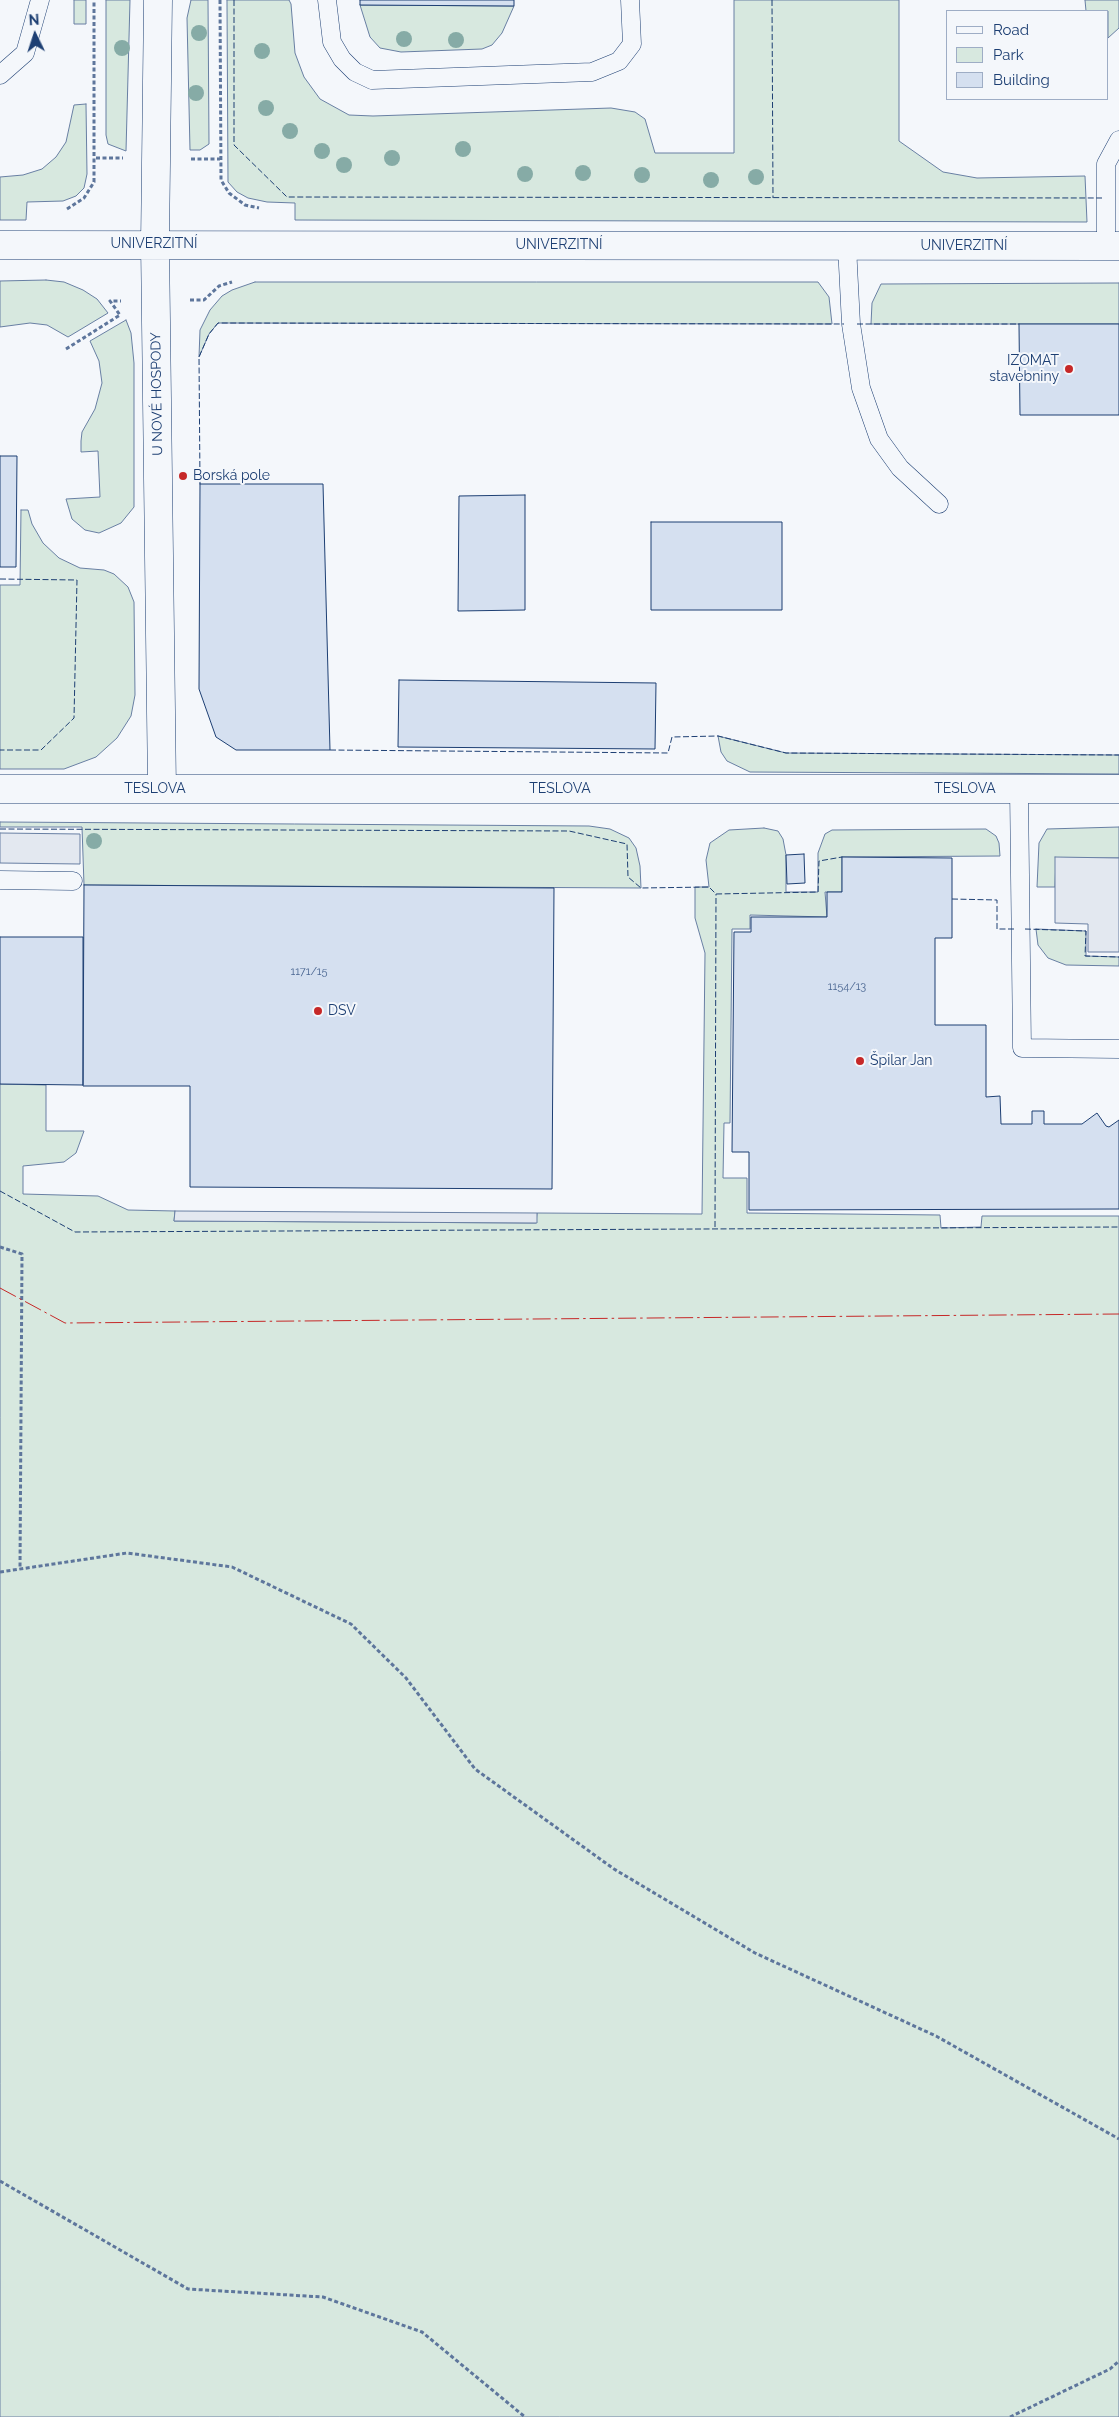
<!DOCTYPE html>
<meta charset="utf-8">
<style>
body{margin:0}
#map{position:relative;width:1119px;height:2417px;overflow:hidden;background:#f4f7fb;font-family:Raleway,sans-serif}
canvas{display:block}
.legend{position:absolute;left:946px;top:10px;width:162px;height:90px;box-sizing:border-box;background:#f4f7fb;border:1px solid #9eadc5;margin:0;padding:6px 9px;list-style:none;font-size:15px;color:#1d3f73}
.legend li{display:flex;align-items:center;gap:10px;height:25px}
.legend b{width:25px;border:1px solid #9eadc5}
.north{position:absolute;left:10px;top:10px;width:50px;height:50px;-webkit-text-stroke:4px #f4f7fb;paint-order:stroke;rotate:356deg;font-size:14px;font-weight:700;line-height:20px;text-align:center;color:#1d3f73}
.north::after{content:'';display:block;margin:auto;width:18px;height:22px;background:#1d3f73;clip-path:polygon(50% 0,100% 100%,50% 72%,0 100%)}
</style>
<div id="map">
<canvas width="1119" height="2417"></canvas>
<ul class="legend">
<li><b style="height:6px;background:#f4f7fb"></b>Road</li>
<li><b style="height:14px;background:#d7e8df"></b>Park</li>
<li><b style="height:14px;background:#d5e0f0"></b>Building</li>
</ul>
<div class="north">N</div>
</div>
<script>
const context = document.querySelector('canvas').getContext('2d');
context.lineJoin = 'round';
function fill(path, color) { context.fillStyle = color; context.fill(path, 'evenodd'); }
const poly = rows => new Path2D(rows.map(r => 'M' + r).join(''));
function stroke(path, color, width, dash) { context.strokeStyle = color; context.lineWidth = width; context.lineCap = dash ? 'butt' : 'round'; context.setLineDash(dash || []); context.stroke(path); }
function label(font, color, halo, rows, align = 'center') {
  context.font = font + ' Raleway,sans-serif'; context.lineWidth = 4; context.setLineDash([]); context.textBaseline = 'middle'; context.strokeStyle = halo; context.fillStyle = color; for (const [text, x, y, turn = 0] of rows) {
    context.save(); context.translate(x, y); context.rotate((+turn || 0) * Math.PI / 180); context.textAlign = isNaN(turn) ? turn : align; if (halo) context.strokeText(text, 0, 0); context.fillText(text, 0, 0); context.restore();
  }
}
const green = poly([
 [74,0,86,0,86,24,74,24,74,0],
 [106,0,130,0,126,151,108,144,106,135,106,0],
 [191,0,208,0,209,144,200,150,190,150,187,18,191,0],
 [227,0,289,0,291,4,295,53,304,77,320,99,349,115,373,116,611,108,635,112,645,119,655,153,734,153,734,0,899,0,899,141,943,172,977,178,1085,176,1087,222,295,220,295,203,267,202,248,198,237,192,228,182,227,0],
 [1085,0,1119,0,1119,28,1108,38,1108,11,1086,11,1085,0],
 [360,5,514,6,502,33,492,45,482,49,401,52,380,48,370,37,360,5],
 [86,104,87,174,84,188,76,196,63,201,27,202,26,220,0,220,0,177,23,175,42,169,56,157,66,142,74,105,86,104],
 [46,280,64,282,83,290,97,299,108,313,68,337,47,325,30,323,0,327,0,281,46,280],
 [255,282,818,282,829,297,832,324,218,323,209,334,199,357,200,330,210,310,222,296,232,290,255,282],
 [1119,283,1119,324,871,324,872,303,881,284,1119,283],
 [126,320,131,333,134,363,134,507,121,523,99,533,85,530,72,519,66,499,100,497,98,451,81,452,81,441,82,432,95,409,102,383,99,361,90,341,126,320],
 [21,510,28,510,32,524,43,543,59,558,80,568,104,570,114,574,128,587,134,602,135,695,131,716,117,738,96,757,64,769,0,769,0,585,20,585,21,510],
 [718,736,786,753,1119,755,1119,774,750,772,727,761,721,752,718,736],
 [0,822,589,826,610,829,629,838,636,848,640,866,641,888,84,885,82,827,0,827,0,822],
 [1119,827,1119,858,1056,858,1055,887,1037,887,1039,843,1047,829,1119,827],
 [764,828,778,831,783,839,786,855,786,892,818,892,818,853,825,834,832,830,986,829,996,836,999,843,1000,856,842,857,842,892,825,892,827,917,750,915,750,929,732,929,730,1123,724,1123,723,1178,747,1178,747,1213,940,1215,941,1228,981,1227,982,1216,1119,1216,1119,2417,0,2417,0,1084,46,1085,46,1131,84,1131,76,1153,64,1162,23,1166,23,1194,98,1196,128,1210,175,1211,174,1221,536,1223,537,1213,702,1214,705,953,695,918,695,887,709,887,706,860,710,843,729,830,764,828],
 [1036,929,1086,931,1086,956,1119,957,1119,966,1066,965,1048,958,1038,945,1036,929]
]);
fill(green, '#d7e8df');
stroke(green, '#687fa3', 1);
const parking = poly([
 [0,833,80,834,80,864,0,863,0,833],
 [1055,857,1119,858,1119,952,1088,952,1088,924,1055,923,1055,857],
 [175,1211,537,1213,537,1223,174,1221,175,1211]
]);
fill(parking, '#e3e8f0');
stroke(parking, '#687fa3', 1);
const building = poly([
 [360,0,514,0,514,6,360,5,360,0],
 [1019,324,1119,324,1119,415,1020,415,1019,324],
 [0,456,17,456,16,567,0,567,0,456],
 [200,484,323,484,330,750,236,750,216,737,199,689,200,484],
 [525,495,525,610,458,611,459,496,525,495],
 [651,522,782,522,782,610,651,610,651,522],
 [399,680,656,683,655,749,398,747,399,680],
 [804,854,805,883,787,884,786,855,804,854],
 [842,857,952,858,952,938,935,938,935,1025,986,1025,986,1097,1000,1096,1001,1124,1032,1124,1032,1111,1044,1111,1044,1124,1082,1124,1097,1113,1106,1126,1109,1127,1119,1120,1119,1209,749,1210,749,1152,732,1152,734,932,751,932,751,917,827,917,827,892,842,892,842,857],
 [84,885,554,888,552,1189,190,1187,190,1086,83,1086,84,885],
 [0,937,83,937,83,1085,0,1084,0,937]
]);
fill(building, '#d5e0f0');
stroke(building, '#1d3f73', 1);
const service = poly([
 [327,0,332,42,342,59,355,72,372,80,592,72,619,61,632,44,630,0],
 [0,75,25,53,40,0],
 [847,246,851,324,861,388,879,439,900,468,939,504],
 [1106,246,1106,164,1119,140],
 [1019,789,1022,1048,1119,1049],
 [0,880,73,881]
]);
const minor = poly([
 [158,0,155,244,162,789],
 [0,245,1119,246],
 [0,789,1119,789]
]);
stroke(service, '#1d3f73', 19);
stroke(minor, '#1d3f73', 29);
stroke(poly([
 [220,0,221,180,229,193,245,205,259,208],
 [96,158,123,158],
 [191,159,220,159],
 [67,209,84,198,94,182,94,0],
 [190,300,204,300,219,286,232,282],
 [66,349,120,315,110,301,121,301],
 [0,1247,22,1254,20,1569],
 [0,1572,127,1553,232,1567,351,1624,406,1678,475,1769,614,1869,755,1953,936,2036,1119,2139],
 [0,2181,188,2289,323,2297,422,2332,525,2417],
 [1010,2417,1110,2369,1119,2361]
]), '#5e769c', 3, [4, 2.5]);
stroke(service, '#f4f7fb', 18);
stroke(minor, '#f4f7fb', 28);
stroke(poly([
 [234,0,234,145,287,197,1102,198],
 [772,0,773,198],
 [857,324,1019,324],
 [200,484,199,357,209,334,218,323,844,324],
 [0,579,77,580,74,718,41,750,0,750],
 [330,750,668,753,672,737,718,736,786,753,1119,755],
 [0,829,569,831,627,844,628,877,641,888,709,887,716,894,818,892,819,861,842,857],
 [952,899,997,900,997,929,1015,929],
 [1025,929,1086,931,1085,956,1119,957],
 [0,1191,75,1232,1119,1227],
 [715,1227,716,894]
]), '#1d3f73', 1, [6, 2.5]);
stroke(poly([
 [0,1288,65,1323,1119,1314]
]), '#c62828', 1, [18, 4, 2.5, 4]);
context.fillStyle = '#86aba6';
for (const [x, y] of [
 [199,33],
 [404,39],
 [456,40],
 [122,48],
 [262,51],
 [196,93],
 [266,108],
 [290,131],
 [463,149],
 [322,151],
 [392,158],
 [344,165],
 [583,173],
 [525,174],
 [642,175],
 [756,177],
 [711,180],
 [94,841]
]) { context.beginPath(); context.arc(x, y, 8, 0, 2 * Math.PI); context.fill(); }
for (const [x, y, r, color] of [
 [1069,369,5,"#c62828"],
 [183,476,5,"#c62828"],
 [318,1011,5,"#c62828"],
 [860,1061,5,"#c62828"]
]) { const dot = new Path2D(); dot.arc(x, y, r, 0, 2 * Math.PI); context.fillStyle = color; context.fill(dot); stroke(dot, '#f4f7fb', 2); }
label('11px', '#4b6792', null, [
 ["1171/15",309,972],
 ["1154/13",847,987]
]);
label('14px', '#1d3f73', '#f4f7fb', [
 ["UNIVERZITNÍ",154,244],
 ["UNIVERZITNÍ",559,245],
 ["UNIVERZITNÍ",964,246],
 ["U NOVÉ HOSPODY",157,394,-91],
 ["TESLOVA",155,789],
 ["TESLOVA",560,789],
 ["TESLOVA",965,789]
]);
label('14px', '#1d3f73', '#f4f7fb', [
 ["IZOMAT",1059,361,"right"],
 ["stavebniny",1059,377,"right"],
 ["Borská pole",193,476],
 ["DSV",328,1011],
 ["Špilar Jan",870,1061]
], 'left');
</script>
